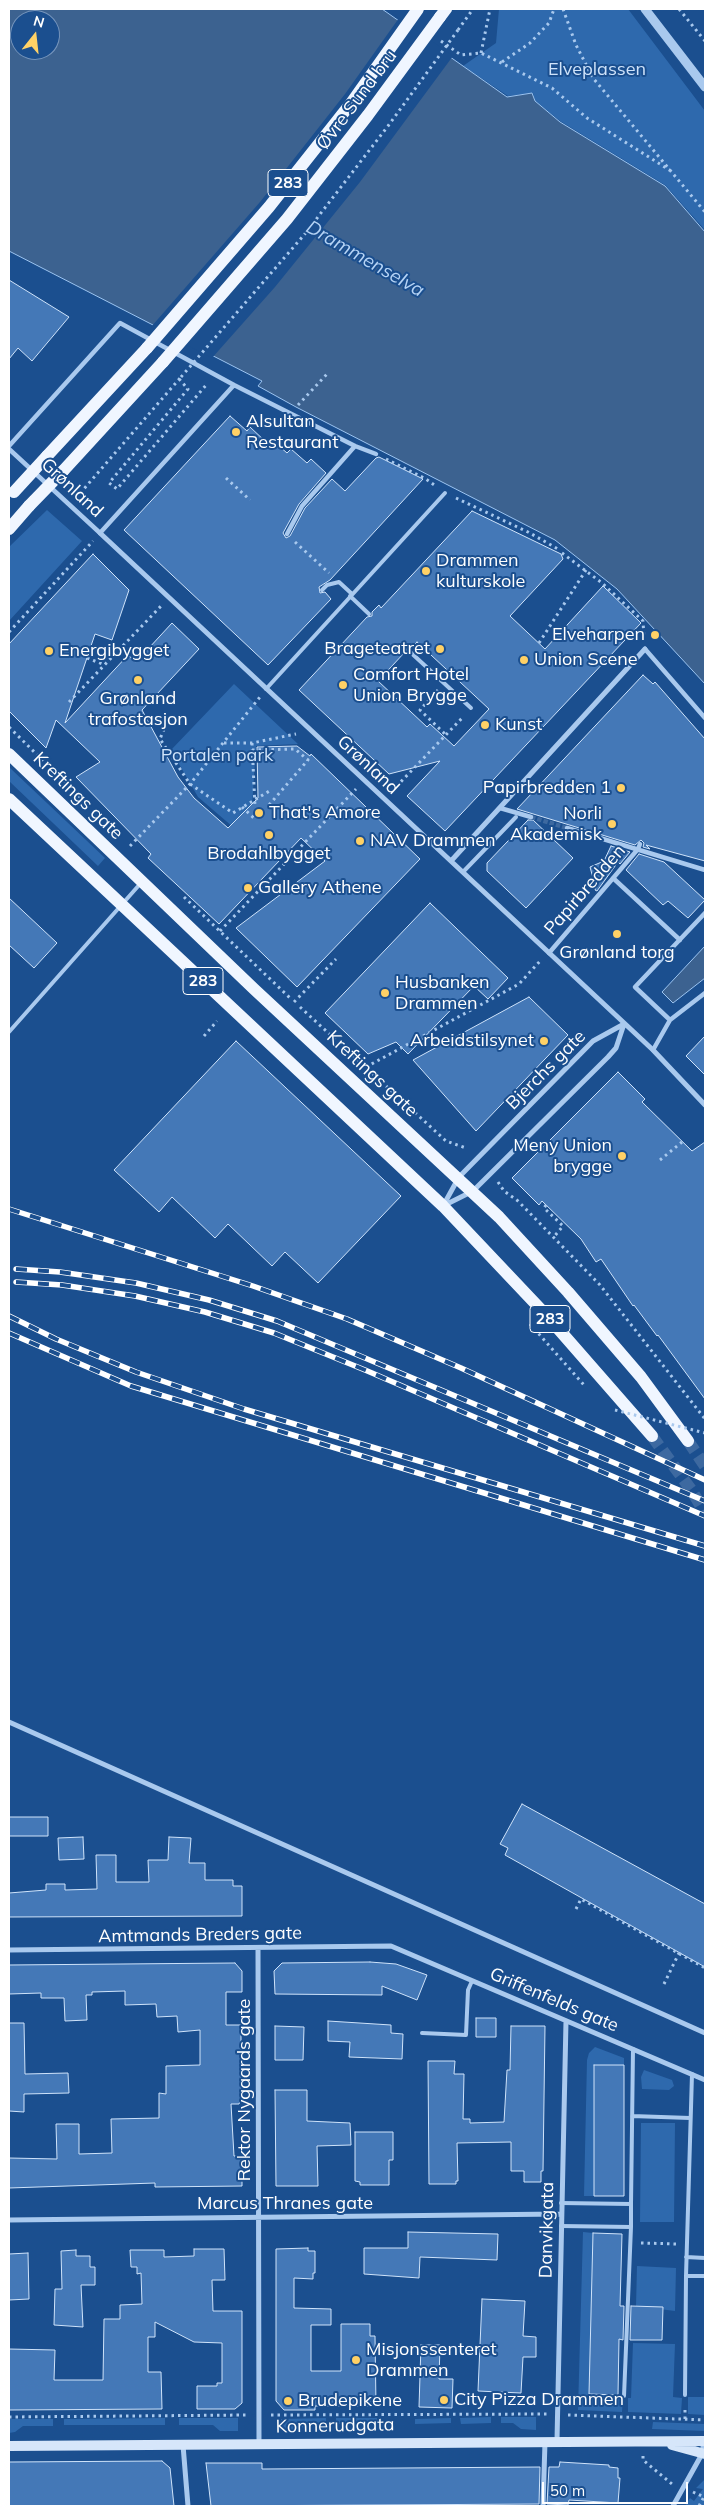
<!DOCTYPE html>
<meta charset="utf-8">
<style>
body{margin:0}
#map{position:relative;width:714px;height:2515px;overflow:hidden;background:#1b4f8f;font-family:Mulish,sans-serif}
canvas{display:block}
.frame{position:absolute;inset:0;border:10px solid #fff;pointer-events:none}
.north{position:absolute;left:10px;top:10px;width:50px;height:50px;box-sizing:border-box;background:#1b4f8f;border:1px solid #7695bc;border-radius:50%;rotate:16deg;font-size:14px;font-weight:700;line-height:20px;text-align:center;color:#fff}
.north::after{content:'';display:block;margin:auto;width:18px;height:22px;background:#ffd166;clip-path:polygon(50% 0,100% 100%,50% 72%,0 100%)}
.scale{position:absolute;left:542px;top:2482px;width:146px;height:22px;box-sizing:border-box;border:2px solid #fff;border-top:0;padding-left:6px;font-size:15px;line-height:18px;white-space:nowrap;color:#fff;-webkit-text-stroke:4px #1b4f8f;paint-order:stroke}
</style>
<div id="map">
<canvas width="714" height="2515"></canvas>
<div class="frame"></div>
<div class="north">N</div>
<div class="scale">50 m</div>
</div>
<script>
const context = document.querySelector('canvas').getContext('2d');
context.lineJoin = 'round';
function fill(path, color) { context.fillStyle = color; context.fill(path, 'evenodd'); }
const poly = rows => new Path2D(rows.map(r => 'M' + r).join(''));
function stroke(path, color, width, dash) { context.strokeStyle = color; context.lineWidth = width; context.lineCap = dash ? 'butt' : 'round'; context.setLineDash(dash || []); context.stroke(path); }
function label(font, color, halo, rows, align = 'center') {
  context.font = font + ' Mulish,sans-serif'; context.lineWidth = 4; context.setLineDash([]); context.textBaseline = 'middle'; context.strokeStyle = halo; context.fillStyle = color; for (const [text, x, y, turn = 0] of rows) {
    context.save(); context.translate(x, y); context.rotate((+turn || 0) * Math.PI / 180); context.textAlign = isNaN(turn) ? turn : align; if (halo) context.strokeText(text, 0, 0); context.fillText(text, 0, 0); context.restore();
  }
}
fill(poly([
 [499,9,628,9,705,111,705,230,665,185,560,121,535,101,533,93,508,96,463,66,496,43],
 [47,510,82,541,9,621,9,547],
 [234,684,298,744,256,746,252,807,233,827,198,797,171,750],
 [9,767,105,858,98,866,9,781],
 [595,2047,624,2058,624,2065,594,2065,594,2196,584,2196,587,2060,589,2053],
 [644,2070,672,2080,674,2086,669,2090,642,2089,641,2077],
 [641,2123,675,2123,674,2222,640,2222],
 [583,2232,593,2233,589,2394,623,2397,622,2412,578,2410],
 [637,2266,676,2268,675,2311,636,2306],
 [633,2343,675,2344,673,2397,682,2398,681,2414,628,2412,628,2398,631,2398],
 [688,2397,705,2397,705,2415,688,2414],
 [491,2417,491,2423,461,2424,460,2418],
 [501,2417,536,2417,536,2430,521,2429,513,2423,501,2423],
 [165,2418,165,2425,64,2425,64,2419],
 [179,2418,238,2418,238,2431,220,2431,213,2425,179,2425],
 [326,2418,326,2424,308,2424,297,2431,281,2431,281,2419],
 [336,2418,377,2418,377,2424,336,2424],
 [451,2418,451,2423,415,2424,415,2419],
 [9,2419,53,2419,53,2426,23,2426,15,2432,9,2433],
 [653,2422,705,2424,705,2431,652,2429],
 [705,2479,705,2506,685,2506,690,2498,694,2501,703,2489,696,2488]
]), '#2e69ad');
const water = poly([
 [9,9,382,9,507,97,532,93,535,101,560,122,665,186,705,232,705,684,617,589,555,540,296,407,258,386,262,381,9,251,9,9],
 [20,20,50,20,50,50,20,50,20,20],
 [705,946,705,978,673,1003,662,992,705,946]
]);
fill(water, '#3c6290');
stroke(water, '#9cc4f0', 1);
fill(poly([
 [399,18,453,56,360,182,275,287,212,358,151,327,260,202,345,94]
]), '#1b4f8f');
const building = poly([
 [9,280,69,317,32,361,18,348,9,359,9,280],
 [230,416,247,431,250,427,266,442,270,438,287,453,291,449,307,463,311,459,326,473,299,504,283,533,286,538,290,536,305,508,332,479,345,491,376,458,379,457,423,479,330,580,319,587,320,593,325,592,331,599,268,665,124,530,230,416],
 [472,511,561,554,563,559,510,616,545,649,603,586,641,623,445,831,407,796,440,761,389,774,299,690,367,617,372,616,372,612,379,605,381,608,472,511],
 [417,642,489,709,454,746,430,724,427,727,378,681,405,652,406,647,411,648,417,642],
 [93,554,129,590,112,640,95,634,65,723,128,655,136,662,172,623,199,649,142,710,178,777,194,798,228,828,258,798,257,747,297,746,310,756,311,754,420,859,297,987,236,928,325,861,301,838,219,924,148,858,151,854,76,777,100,762,56,720,46,748,9,711,9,644,93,554],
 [643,675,653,684,655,682,705,739,705,861,646,845,650,849,643,847,644,843,641,840,635,845,517,809,643,675],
 [528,820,533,820,573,858,526,908,487,871,487,863,528,820],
 [611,846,630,852,620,864,618,862,597,891,595,890,598,881,593,878,590,867,604,861,611,846],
 [639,854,664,862,705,900,688,918,668,901,663,905,626,870,639,854],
 [9,898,57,943,34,968,9,945,9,898],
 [430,903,508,978,488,999,474,986,408,1054,396,1042,368,1054,325,1013,430,903],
 [529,997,568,1035,476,1131,413,1060,529,997],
 [705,1036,705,1075,686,1056,705,1036],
 [236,1041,401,1196,318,1283,285,1252,272,1266,228,1224,215,1238,172,1197,159,1212,114,1170,236,1041],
 [618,1072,645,1099,642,1102,692,1151,705,1142,705,1399,658,1335,657,1336,634,1305,633,1306,601,1259,596,1262,581,1239,542,1201,539,1205,512,1178,618,1072],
 [522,1804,705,1904,705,1967,505,1855,508,1848,500,1844,522,1804],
 [9,1817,48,1817,48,1836,9,1836,9,1817],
 [83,1837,84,1859,59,1860,58,1838,83,1837],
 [169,1837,191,1838,189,1863,205,1863,205,1880,233,1880,233,1886,242,1886,242,1916,9,1917,9,1893,46,1890,46,1884,65,1884,65,1890,97,1889,96,1855,116,1855,116,1882,149,1882,148,1860,168,1860,169,1837],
 [370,1962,396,1964,427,1975,417,2000,382,1986,382,1995,275,1994,274,1971,282,1963,370,1962],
 [235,1963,242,1971,242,1992,226,1992,226,2025,241,2025,241,2099,239,2104,231,2104,234,2156,242,2156,242,2186,155,2187,155,2183,9,2188,9,2158,57,2159,56,2124,79,2124,79,2154,112,2153,111,2119,159,2118,159,2093,166,2094,166,2066,200,2065,200,2030,178,2032,177,2016,157,2017,156,2004,125,2005,125,1991,92,1992,92,1995,86,1995,87,2020,65,2021,64,1998,41,1998,41,1993,9,1994,9,1965,235,1963],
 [476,2018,496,2018,496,2037,476,2037,476,2018],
 [328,2021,391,2025,391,2033,403,2034,402,2059,349,2057,350,2042,328,2041,328,2021],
 [9,2023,24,2023,25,2074,68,2073,69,2093,24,2094,24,2112,9,2111,9,2023],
 [275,2026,304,2027,303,2060,275,2060,275,2026],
 [511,2026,545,2026,543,2171,541,2171,541,2182,524,2182,524,2171,511,2171,511,2142,457,2143,458,2181,456,2181,456,2184,429,2184,428,2061,455,2061,454,2074,464,2074,463,2119,470,2119,470,2123,504,2122,507,2070,510,2070,511,2026],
 [594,2065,624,2065,624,2196,594,2196,594,2065],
 [275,2090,307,2090,307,2121,350,2123,351,2145,317,2146,318,2186,276,2186,275,2090],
 [355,2132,393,2132,393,2160,389,2160,389,2185,360,2185,360,2182,355,2181,355,2132],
 [408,2232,498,2234,497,2260,420,2257,419,2278,364,2274,364,2248,408,2248,408,2232],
 [593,2233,622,2234,620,2306,624,2306,623,2340,619,2339,618,2395,589,2394,593,2233],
 [308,2248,308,2251,315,2251,315,2273,313,2273,313,2279,294,2278,294,2308,331,2309,331,2325,311,2325,311,2371,341,2371,341,2324,370,2324,370,2336,375,2336,376,2406,315,2406,315,2410,284,2410,276,2401,276,2249,308,2248],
 [194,2249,224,2249,225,2280,212,2280,213,2311,242,2311,242,2403,235,2409,197,2409,197,2386,217,2386,217,2383,222,2383,222,2343,194,2342,155,2322,155,2337,148,2337,148,2372,161,2372,162,2409,9,2410,9,2349,55,2350,54,2380,103,2380,104,2319,120,2319,120,2305,142,2304,141,2273,137,2274,137,2267,131,2267,130,2250,164,2250,164,2257,194,2256,194,2249],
 [76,2250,76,2256,90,2256,90,2267,95,2267,95,2285,81,2285,83,2327,54,2325,55,2289,62,2289,61,2251,76,2250],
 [28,2253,29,2299,9,2300,9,2254,28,2253],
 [482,2299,525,2301,523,2336,536,2337,536,2357,523,2357,521,2393,478,2391,482,2299],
 [631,2306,663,2307,662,2340,630,2340,631,2306],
 [421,2345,440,2345,439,2379,453,2379,452,2408,419,2407,421,2345],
 [162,2461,170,2468,174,2506,9,2506,9,2462,162,2461],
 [560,2462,609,2465,609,2467,618,2468,618,2478,620,2478,618,2503,569,2500,568,2505,547,2504,549,2467,559,2467,560,2462],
 [206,2463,262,2463,262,2469,540,2467,539,2504,211,2506,206,2463]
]);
fill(building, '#4478b7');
stroke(building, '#cfe3fa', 1);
stroke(poly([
 [531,817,567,828]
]), '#3d69a0', 4.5, [4.5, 2]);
stroke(poly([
 [652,1436,692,1491,705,1513],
 [688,1441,705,1466]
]), '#3d69a0', 12, [12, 6]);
stroke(poly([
 [563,9,576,45,593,78,705,212],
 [679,9,705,41],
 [458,30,473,9],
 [441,41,461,55,481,53,552,88,587,118,671,171],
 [481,53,490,9],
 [502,62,530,43,549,23,554,9],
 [179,379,188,389,109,483,117,489,207,384],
 [298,405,327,374],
 [386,459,426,479,437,487],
 [226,478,250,500],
 [76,498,181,377],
 [456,498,528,532,558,549],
 [295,542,329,573],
 [562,553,602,583,643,621,644,638],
 [9,632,93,541],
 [539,643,586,570],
 [87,658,105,665],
 [438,690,420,710,446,735],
 [69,702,162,605],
 [9,727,87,804],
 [164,729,160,739,190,784,233,813,271,790],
 [224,743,252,743,296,734],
 [252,743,255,807],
 [252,750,295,749,308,760,269,805],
 [392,791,464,716],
 [242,807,256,820],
 [130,846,190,784,260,697],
 [184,897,290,998],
 [220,931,356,789],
 [294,1002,336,959],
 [300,1007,446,1141,466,1148],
 [204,1036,217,1021],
 [366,1067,519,984,541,960],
 [660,1160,682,1142],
 [498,1182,504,1191,518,1201,600,1285,705,1419],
 [546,1205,544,1208,563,1226,553,1238],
 [530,1324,584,1385],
 [576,1909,581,1899,705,1968],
 [664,1984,679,1953],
 [641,2243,677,2244],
 [271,2415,547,2414],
 [568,2415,705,2420],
 [9,2417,247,2415],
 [685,2419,685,2406],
 [643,2456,643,2460,672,2484],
 [693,2492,704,2497],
 [699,2506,705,2495]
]), '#a9c9ee', 3, [2.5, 4]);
stroke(poly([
 [322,590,327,585,339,582,352,594],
 [350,596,369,614],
 [408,650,471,708],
 [266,689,445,493],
 [463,872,516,817],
 [9,1032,140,884],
 [422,2033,466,2035,468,1990,472,1981],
 [632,2116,690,2118],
 [561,2203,631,2204,633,2049],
 [561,2226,631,2227,624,2396],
 [631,2227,631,2204],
 [686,2257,705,2258],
 [686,2276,692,2074],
 [685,2395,686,2276,705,2276]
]), '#a9c9ee', 4);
stroke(poly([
 [9,446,120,323,234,385,355,446,376,454],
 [9,449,100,533,234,385],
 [287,534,302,506,355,446],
 [645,649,705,718],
 [500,808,531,817],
 [567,828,705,870],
 [613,878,680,940],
 [705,913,635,987,670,1020,705,993],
 [549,953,638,849,640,844],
 [653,1050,670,1020]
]), '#a9c9ee', 4.5);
stroke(poly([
 [100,533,653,1050,705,1105],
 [451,861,645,649],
 [445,1205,473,1191,608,1057,616,1048,624,1024],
 [443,1206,459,1177,593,1041,624,1024],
 [9,1722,705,2033],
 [258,1948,259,2443],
 [9,1950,391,1946,705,2080],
 [9,2220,561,2214],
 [557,2440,566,2021],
 [183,2445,188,2506],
 [543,2506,545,2442],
 [673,2506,702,2454,704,2441]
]), '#a9c9ee', 5);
stroke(poly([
 [645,9,705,87]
]), '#a9c9ee', 9);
stroke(poly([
 [672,2445,705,2454],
 [9,2446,705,2441]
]), '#d6e6fa', 10);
stroke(poly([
 [440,17,446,9],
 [47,456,147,348],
 [63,471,163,362],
 [9,529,29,506],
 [9,754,254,989,499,1217,568,1292,641,1377,688,1441],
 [9,799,443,1206,548,1317,652,1436]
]), '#f0f6ff', 12);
const rail = poly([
 [9,1209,253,1286,347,1319,461,1368,705,1480],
 [16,1269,60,1272,136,1283,209,1300,277,1321,705,1501],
 [16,1282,62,1285,135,1296,205,1312,274,1333,365,1370,705,1516],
 [9,1316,56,1339,136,1372,244,1409,705,1546],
 [9,1333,131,1386,705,1560]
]);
stroke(rail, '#fff', 5.5);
stroke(rail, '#1b4f8f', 4, [11]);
stroke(poly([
 [181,377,304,235,388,126,458,30],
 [615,1410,705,1433]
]), '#a9c9ee', 3, [2.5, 4]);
stroke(poly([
 [147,348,269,207,352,102,418,9],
 [163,362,287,219,368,115,440,17],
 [14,492,47,456],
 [29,506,63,471]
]), '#f0f6ff', 12);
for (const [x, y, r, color] of [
 [236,432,5,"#ffd166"],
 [426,571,5,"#ffd166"],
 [655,635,5,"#ffd166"],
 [440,649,5,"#ffd166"],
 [49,651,5,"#ffd166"],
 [524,660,5,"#ffd166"],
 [138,680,5,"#ffd166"],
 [343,685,5,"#ffd166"],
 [485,725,5,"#ffd166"],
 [621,788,5,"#ffd166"],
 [259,813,5,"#ffd166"],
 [612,824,5,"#ffd166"],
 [269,835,5,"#ffd166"],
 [360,841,5,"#ffd166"],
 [248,888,5,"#ffd166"],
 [617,934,5,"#ffd166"],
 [385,993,5,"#ffd166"],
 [544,1041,5,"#ffd166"],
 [622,1156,5,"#ffd166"],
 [356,2360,5,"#ffd166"],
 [444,2400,5,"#ffd166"],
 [288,2401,5,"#ffd166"]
]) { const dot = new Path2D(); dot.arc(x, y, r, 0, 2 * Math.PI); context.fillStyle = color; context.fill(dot); stroke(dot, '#1b4f8f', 2); }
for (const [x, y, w] of [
 [288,183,40],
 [203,981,40],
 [550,1319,40]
]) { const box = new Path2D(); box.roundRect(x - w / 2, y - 13.5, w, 27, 4); context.fillStyle = '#1b4f8f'; context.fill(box); stroke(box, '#fff', 1); }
label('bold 16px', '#fff', null, [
 ["283",288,183],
 ["283",203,981],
 ["283",550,1319]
]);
label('18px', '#cfe3fa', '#1b4f8f', [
 ["Elveplassen",597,70],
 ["Portalen park",217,756]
]);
label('18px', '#fff', '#1b4f8f', [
 ["Øvre Sund bru",357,100,-53],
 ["Grønland",72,488,43],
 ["Grønland",368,765,43],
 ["Kreftings gate",78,796,44],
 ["Papirbredden",585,890,-49],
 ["Bjerchs gate",546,1070,-45],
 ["Kreftings gate",372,1074,43],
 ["Amtmands Breders gate",200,1935,-1],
 ["Griffenfelds gate",554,2000,23],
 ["Rektor Nygaards gate",245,2090,-90],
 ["Marcus Thranes gate",285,2204],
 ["Danvikgata",547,2230,-89],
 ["Konnerudgata",335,2426,-1]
]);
label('18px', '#fff', '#1b4f8f', [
 ["Alsultan",246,422],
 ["Restaurant",246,443],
 ["Drammen",436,561],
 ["kulturskole",436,582],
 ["Elveharpen",645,635,"right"],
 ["Brageteatret",430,649,"right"],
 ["Energibygget",59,651],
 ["Union Scene",534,660],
 ["Comfort Hotel",353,675],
 ["Union Brygge",353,696],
 ["Grønland",138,699,"center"],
 ["trafostasjon",138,720,"center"],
 ["Kunst",495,725],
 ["Papirbredden 1",611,788,"right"],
 ["That's Amore",269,813],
 ["Norli",602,814,"right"],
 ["Akademisk",602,835,"right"],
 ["NAV Drammen",370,841],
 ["Brodahlbygget",269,854,"center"],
 ["Gallery Athene",258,888],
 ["Grønland torg",617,953,"center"],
 ["Husbanken",395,983],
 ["Drammen",395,1004],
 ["Arbeidstilsynet",534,1041,"right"],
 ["Meny Union",612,1146,"right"],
 ["brygge",612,1167,"right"],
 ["Misjonssenteret",366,2350],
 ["Drammen",366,2371],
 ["City Pizza Drammen",454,2400],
 ["Brudepikene",298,2401]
], 'left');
label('italic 19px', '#b5d3f5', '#1b4f8f', [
 ["Drammenselva",365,259,30]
]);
</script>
